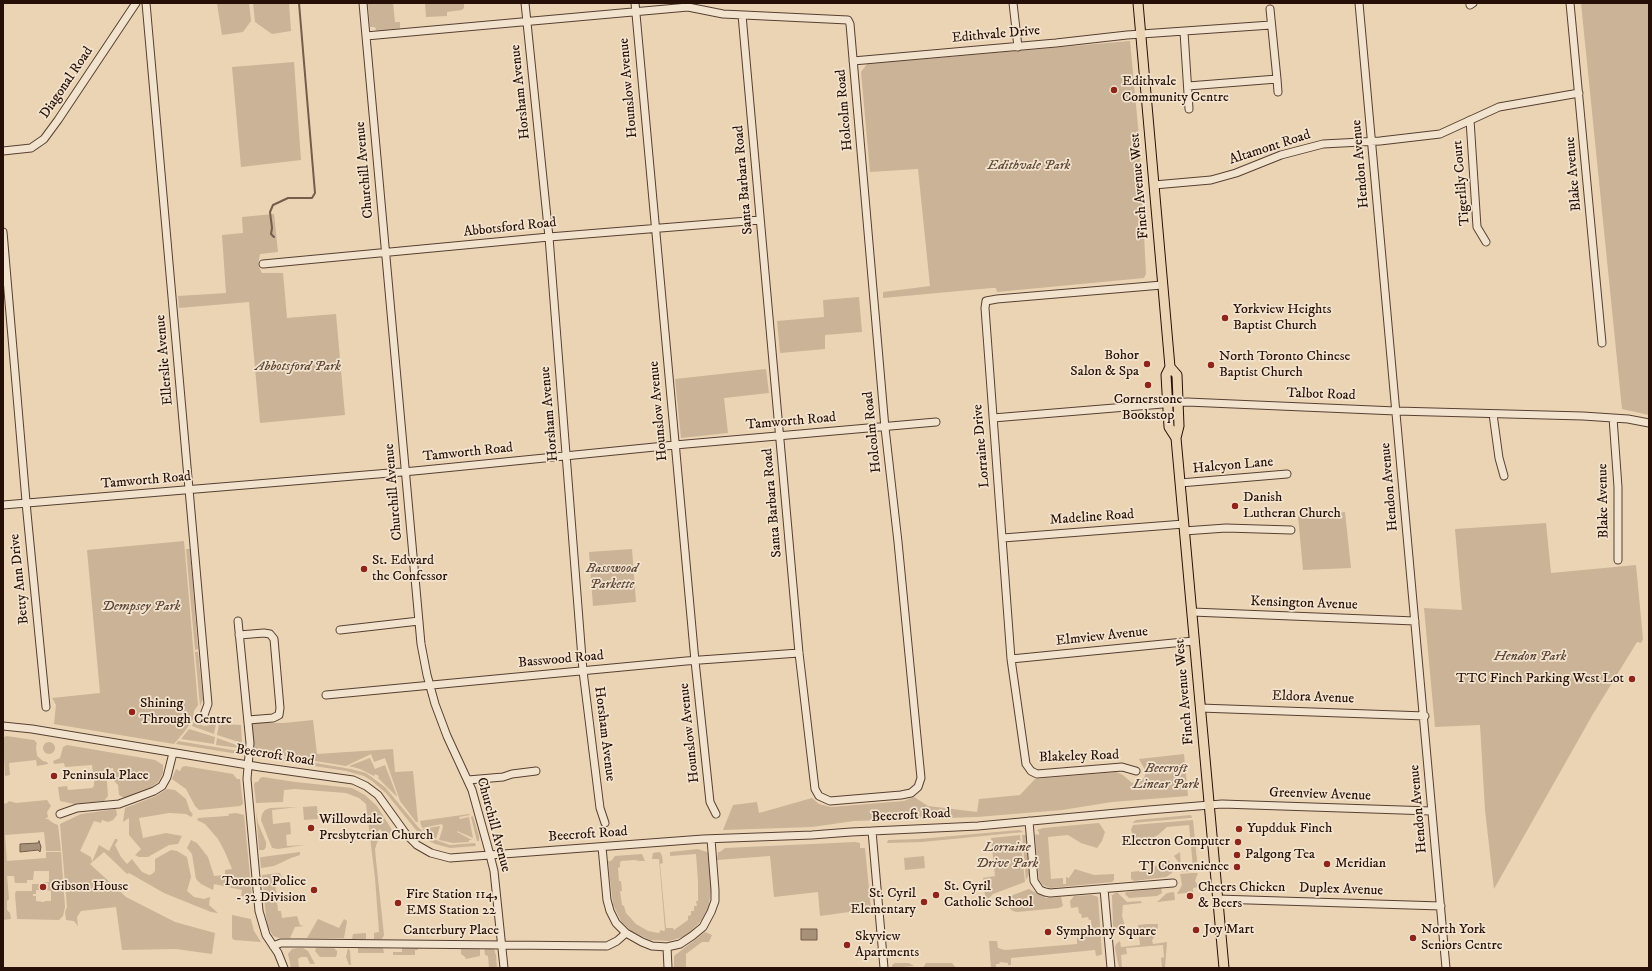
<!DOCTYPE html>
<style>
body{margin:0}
#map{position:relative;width:1652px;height:971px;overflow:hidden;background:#ebd4b4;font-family:"IM FELL DW Pica",serif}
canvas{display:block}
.frame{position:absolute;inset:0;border:4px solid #260f06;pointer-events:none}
</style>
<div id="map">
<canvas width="1652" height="971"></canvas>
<div class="frame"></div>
</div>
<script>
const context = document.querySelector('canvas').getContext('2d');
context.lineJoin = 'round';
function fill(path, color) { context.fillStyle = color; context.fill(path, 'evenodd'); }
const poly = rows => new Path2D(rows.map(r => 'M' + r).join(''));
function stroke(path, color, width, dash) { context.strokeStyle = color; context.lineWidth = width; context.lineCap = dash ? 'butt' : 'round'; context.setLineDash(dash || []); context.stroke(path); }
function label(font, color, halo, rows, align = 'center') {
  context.font = font + ' "IM FELL DW Pica",serif'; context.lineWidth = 3.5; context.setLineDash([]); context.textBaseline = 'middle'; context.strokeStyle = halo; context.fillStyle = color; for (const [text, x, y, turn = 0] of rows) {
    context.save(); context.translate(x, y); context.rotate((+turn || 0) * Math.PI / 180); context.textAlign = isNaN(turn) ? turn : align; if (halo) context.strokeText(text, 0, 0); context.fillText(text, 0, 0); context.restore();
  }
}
fill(poly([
 [223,3,249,3,251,21,243,32,222,35,217,4],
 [253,3,289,3,291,31,272,34,255,22],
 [368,3,377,3,377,4,393,3,395,22,400,22,400,28,378,31,376,30,375,27,370,27],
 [425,3,464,3,464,8,462,10,447,12,447,16,426,17],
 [1581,3,1649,3,1649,415,1622,409],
 [1130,41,1139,137,1146,274,1144,278,997,292,996,288,992,288,883,298,883,292,930,286,918,169,870,172,861,72,867,64],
 [294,62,301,160,241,167,232,67],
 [274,214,278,252,260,254,258,265,262,273,283,273,287,318,336,314,345,415,260,423,249,302,179,308,178,296,226,293,222,235,243,233,242,217],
 [859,297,862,332,825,335,825,349,780,353,777,321,824,317,823,300],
 [766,369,769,393,724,398,728,433,681,438,675,379],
 [1345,512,1351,568,1303,570,1298,516],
 [1546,523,1551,573,1636,565,1643,639,1641,643,1637,642,1593,714,1494,889,1485,810,1480,725,1435,727,1424,608,1462,610,1455,529],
 [184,541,198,705,194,711,193,719,185,731,174,744,54,724,56,705,52,698,100,693,87,550],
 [186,549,190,549,198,649,195,650],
 [632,549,636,602,593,606,589,552],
 [195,652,198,652,203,699,200,706],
 [217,719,214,734,192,726,194,721,204,726,210,725],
 [313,720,317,754,393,749,395,772,413,771,418,822,416,822,400,801,385,758,374,762,371,754,346,766,253,751,254,743,252,723,284,723],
 [219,724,241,725,242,743,217,735],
 [189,729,215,737,214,744,181,739],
 [6,736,34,740,37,743,36,747,37,756,43,761,47,762,48,764,37,766,36,760,9,763,10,775,5,776,3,738],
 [217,738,239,746,240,748,216,745],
 [178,741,239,751,238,754,176,744],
 '43 748a6 6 0 1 1 12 0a6 6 0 1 1-12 0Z',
 [67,745,155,760,163,765,163,773,158,782,152,787,124,798,119,795,118,785,114,781,113,768,106,769,108,796,104,801,74,804,65,802,60,801,58,787,67,786,68,790,92,788,94,786,94,780,97,780,97,775,94,775,93,772,92,765,65,767,64,763,54,764,53,761,60,758,63,747],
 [263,754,351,769,366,773,385,787,419,828,430,838,450,845,475,843,476,846,450,848,435,844,427,840,416,830,386,793,372,781,364,776,346,771,263,758],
 [1184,754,1188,796,1112,802,1062,810,977,817,854,821,812,827,723,830,733,805,757,802,759,813,812,798,819,804,831,807,904,801,914,797,928,806,977,812,979,799,1020,795,1035,779,1116,772,1123,775,1132,783,1138,782,1144,778,1146,772,1139,759],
 [370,758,375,769,385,765,397,796,396,796,378,778,379,776,375,774,374,776,360,769,349,766],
 [185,766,233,774,237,779,240,779,243,804,240,806,199,810,195,806,186,789,172,779,176,769,180,771,182,767],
 [263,777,295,782,352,788,365,795,377,806,392,830,387,838,380,829,373,837,378,840,375,849,376,860,384,935,382,939,374,939,374,933,379,932,375,878,366,804,359,798,346,793,295,789,284,790,283,802,256,803,254,785,255,782,258,782,260,778],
 [167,789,175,790,186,799,190,811,193,814,191,817,186,814,169,813,139,818,143,838,166,833,182,836,178,844,169,845,148,857,139,857,135,855,141,849,129,835,129,818,123,822,125,808,156,796],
 [47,800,51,806,47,812,48,817,45,819,48,819,53,823,58,825,61,851,46,851,44,832,5,835,7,861,46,858,46,852,61,852,65,907,63,916,59,920,17,919,15,894,16,891,32,891,32,884,39,884,39,890,36,890,36,894,33,894,33,896,36,896,36,901,44,902,45,901,51,901,51,891,47,890,48,883,43,883,43,882,49,882,49,871,34,871,33,880,27,880,27,883,15,883,14,876,7,876,9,899,7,901,7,910,10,913,11,919,3,920,3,804,7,803,9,801,16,803],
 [317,806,318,819,304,820,303,807],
 [298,807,272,810,273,824,290,822,291,834,286,835,287,846,305,845,278,849,272,848,261,820,262,814,265,810,270,808],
 [116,809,117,815,113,820,108,822,102,820,101,823,94,821,80,851,91,857,92,862,99,845,109,851,115,839,117,839,118,840,115,845,121,857,127,864,132,859,142,872,149,875,152,874,155,871,155,859,171,850,177,851,187,857,191,877,187,891,194,897,204,899,210,897,209,905,218,913,211,912,164,893,129,873,127,874,104,852,90,864,126,897,175,922,215,933,212,954,176,949,122,950,116,907,81,911,77,917,78,926,74,921,66,920,65,912,67,907,60,824,81,814],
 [256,811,258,823,266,842,266,847,264,850,259,850],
 [236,813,244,815,252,897,241,896,242,890,214,884,213,890,201,884,196,879,192,854,187,848,191,840,197,843,208,857,214,876,225,875,225,870,232,869,225,852,218,839,205,824,197,820,198,818,227,816,229,816,228,814],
 [469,814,470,815,459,817,460,819,469,817,473,838,457,831,457,832,472,840,469,840,469,842,453,843,439,840,443,827,442,824,422,828,420,821],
 [1191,815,1192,818,1190,818,1132,823,1136,820],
 [473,816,479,836,479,841,477,841,471,817],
 [1193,820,1198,870,1180,872,1179,863,1174,856,1180,852,1181,868,1193,867,1189,825,1167,827,1158,835,1140,844,1135,840,1131,830,1133,825],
 [1099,823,1105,832,1102,841,1097,848,1081,843,1068,835,1048,837,1051,879,1063,878,1063,884,1066,884,1066,877,1069,878,1075,869,1094,875,1114,874,1114,880,1112,882,1050,888,1043,885,1039,880,1035,836,1036,834,1039,835,1039,832,1037,830,1043,828],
 [440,826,436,839,422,829],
 [1019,830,1024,832,922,842,887,843,888,840,919,839],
 [1020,835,1025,882,993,894,989,898,986,905,983,878,995,876,991,838],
 [1022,835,1026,835,1026,841,1029,874,1026,880],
 [855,842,860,843,860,848,865,848,871,909,820,916,818,892,774,897,770,856,717,860,718,852,720,852,725,848],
 [698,849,707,852,708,854,711,887,709,906,702,920,686,936,669,941,650,940,631,931,621,921,613,905,608,861,611,861,615,856,642,854,645,861,639,861,635,860,621,861,620,863,620,867,618,868,619,881,621,881,622,891,620,891,622,905,624,906,626,913,636,924,648,931,658,933,660,932,660,930,664,931,665,930,659,859,652,859,653,853,660,852,662,856,663,863,660,864,666,928,673,928,674,930,688,920,688,916,691,915,691,911,694,911,694,906,697,906,696,901,698,901,698,881,696,854,670,856,670,852],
 [300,852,300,855,291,858,274,866,261,868,260,858,262,857],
 [924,856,925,868,905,870,904,858],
 [1168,860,1173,867,1172,873,1166,877,1134,881,1131,879,1131,872,1139,871,1139,872,1148,870],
 [280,873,283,880,275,881,278,911,281,911,282,918,297,916,300,925,304,926,295,927,290,938,279,938,273,936,268,927,266,916,262,875],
 [1192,873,1198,873,1195,881,1199,887,1193,888,1193,892,1177,894,1182,885,1180,874],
 [1161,888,1162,893,1157,896,1129,898,1125,894,1126,892],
 [1029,889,1046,898,1061,897,1063,906,1059,908,1017,912,1013,911,1008,907,1007,900,1010,896],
 [1117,892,1127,902,1141,901,1142,903,1123,905,1122,916,1125,926,1123,929,1117,929,1113,926,1112,896,1111,896],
 [1174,892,1175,900,1157,902,1167,893],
 [1092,895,1098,897,1102,954,1101,955,1096,956,1095,950,1011,958,1011,965,1008,965,1008,963,1000,962,999,964,996,964,996,968,991,968,989,941,997,941,998,948,1005,950,1077,944,1077,938,1090,936,1090,934,1092,933,1091,920,1089,920,1088,917,1082,918,1081,914,1079,913,1078,907,1071,908,1070,901,1074,896],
 [232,915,251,919,254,931,261,942,234,940,232,938],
 [318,919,339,928,344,919,347,921,344,938,307,938],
 [1149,924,1158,924,1157,936,1155,936,1152,940,1153,944,1167,942,1165,968,1162,968,1161,958,1164,957,1163,945,1126,948,1127,954,1121,955,1122,968,1119,968,1115,948,1116,944,1120,941,1121,947,1140,945,1138,925],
 [705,932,712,935,709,942,702,942,686,954,686,968,674,968,674,956],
 [366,933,366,939,352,939,353,934],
 [297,948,303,948,308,951,315,964,310,964,307,957,301,957,298,959,299,968,291,968,288,954,292,949],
 [316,948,334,948,337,951,337,954,336,957,320,957,315,951],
 [348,948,350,951,351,965,349,965,346,957],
 [358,948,383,948,384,953,358,953],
 [402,948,418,948,418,950,415,950,415,955,393,955,393,952,402,952],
 [461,948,480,948,480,956,466,959,465,957,461,954],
 [484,948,494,949,496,955,497,968,489,968,488,956,485,955],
 [895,963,909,963,914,966,892,968,892,965],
 [926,963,952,963,956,968,923,968]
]), '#cab396');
const water = poly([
 [39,841,41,847,40,852,38,850,20,852,20,844,38,843,39,841],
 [801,929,817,929,817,940,801,940,801,929]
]);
fill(water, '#a89179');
stroke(water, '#745d4b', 1);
stroke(poly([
 [274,237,271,234,272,228,270,212,273,205,288,198,312,198,315,193,299,3]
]), '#745d4b', 2);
const minor = poly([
 [146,3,208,704,204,715],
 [363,3,421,644,427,675,435,704,447,736,472,790,490,855,494,871,504,968],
 [525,3,549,237,583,671,600,808,605,823],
 [635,3,695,661,710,802,716,814],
 [1013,3,1018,47],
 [1359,3,1446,968],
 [1570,3,1602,343],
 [1470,5,1473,3],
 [1184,32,1189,109],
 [366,36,688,7,723,14,848,20,850,24,885,428,898,542,921,778,918,787,911,793,901,795,830,801,819,796,815,789,799,653,742,15],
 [853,61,1056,43,1127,35,1271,25],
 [1277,79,1278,92],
 [1188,86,1277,79,1270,9],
 [1470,120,1477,227,1486,242],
 [3,151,31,148,44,139,58,120,136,3],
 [1154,185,1211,180,1236,173,1281,155,1323,144,1380,141,1440,134,1499,107,1579,93],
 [3,232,27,513,46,707],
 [263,264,549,237,760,220],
 [1493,414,1499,458,1504,476],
 [993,418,1187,402,1396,411,1583,416,1628,419,1649,423],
 [1613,418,1618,487,1618,560],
 [1180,483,1287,474],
 [3,505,414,471,675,445,936,422],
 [1184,531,1226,528,1291,530],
 [1003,538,1184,524],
 [1192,612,1415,621],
 [238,621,250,743,247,779,259,911,266,935,278,953,284,968],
 [340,630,419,621],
 [239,635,264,633,270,634,274,639,280,708,279,715,273,718,248,720],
 [1011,659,1194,641],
 [326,695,686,661,799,653],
 [1200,708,1425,716],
 [3,726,32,729,260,767,353,780,366,786,378,795,406,834,417,845,431,853,450,858,703,839,812,835,851,832,978,826,1149,810,1222,804,1431,811],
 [1136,771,1122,767,1037,774,1031,771,1026,764,1011,659,985,308,986,301,997,299,1162,285],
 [468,780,503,777,512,774,536,771],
 [60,814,77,808,119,804,154,791,162,786,167,777,173,753],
 [1029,821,1034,881,1040,890,1045,892,1050,893,1173,883],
 [872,831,884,968],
 [602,847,607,900,610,911,616,923,626,933,642,942,652,946,667,947,680,944,692,936,703,927,711,912,715,901,715,890,711,839],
 [1104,889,1111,968],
 [1217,899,1441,906],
 [273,946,281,943,299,943,607,946,617,941,626,933],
 [667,947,668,968]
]);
const major = poly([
 [1138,3,1170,367,1166,375,1169,427,1176,438],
 [1170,367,1177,375,1179,426,1176,438,1224,968]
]);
stroke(minor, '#574032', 9);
stroke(major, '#260f06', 11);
stroke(minor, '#f2e3ce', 7);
stroke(major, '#ebd4b4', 9);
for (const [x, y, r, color] of [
 [1114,90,4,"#8f2418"],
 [1225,318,4,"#8f2418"],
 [1147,364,4,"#8f2418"],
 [1211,365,4,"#8f2418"],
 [1148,385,4,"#8f2418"],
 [1235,506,4,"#8f2418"],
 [364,569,4,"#8f2418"],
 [1632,679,4,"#8f2418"],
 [132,712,4,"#8f2418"],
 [54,776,4,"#8f2418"],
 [311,828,4,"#8f2418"],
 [1239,829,4,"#8f2418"],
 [1238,842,4,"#8f2418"],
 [1237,855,4,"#8f2418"],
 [1327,864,4,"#8f2418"],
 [1237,867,4,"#8f2418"],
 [43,887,4,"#8f2418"],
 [314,890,4,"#8f2418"],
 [936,895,4,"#8f2418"],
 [1190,896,4,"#8f2418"],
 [924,902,4,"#8f2418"],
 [398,903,4,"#8f2418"],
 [1196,930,4,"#8f2418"],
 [1048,932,4,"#8f2418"],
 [1413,938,4,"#8f2418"],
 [847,945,4,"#8f2418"]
]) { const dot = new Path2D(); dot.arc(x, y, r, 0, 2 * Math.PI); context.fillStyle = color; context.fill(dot); stroke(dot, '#f2e3ce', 1.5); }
label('14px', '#260f06', '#f2e3ce', [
 ["Edithvale Drive",996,35,-5],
 ["Diagonal Road",67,83,-56],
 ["Hounslow Avenue",629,88,-95],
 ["Horsham Avenue",521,92,-96],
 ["Holcolm Road",845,110,-95],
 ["Altamont Road",1270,148,-18],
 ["Hendon Avenue",1361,164,-95],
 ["Churchill Avenue",365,170,-95],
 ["Blake Avenue",1574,174,-95],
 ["Santa Barbara Road",744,180,-95],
 ["Tigerlily Court",1462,183,-95],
 ["Finch Avenue West",1140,186,-95],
 ["Abbotsford Road",510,228,-6],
 ["Ellerslie Avenue",165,360,-95],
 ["Talbot Road",1321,395,2],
 ["Hounslow Avenue",659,411,-95],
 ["Horsham Avenue",550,414,-95],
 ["Tamworth Road",791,422,-5],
 ["Holcolm Road",873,432,-96],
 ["Lorraine Drive",982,446,-95],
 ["Tamworth Road",468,453,-6],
 ["Halcyon Lane",1233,466,-5],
 ["Tamworth Road",146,481,-5],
 ["Hendon Avenue",1390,487,-95],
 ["Churchill Avenue",394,492,-95],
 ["Blake Avenue",1604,501,-91],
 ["Santa Barbara Road",773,503,-95],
 ["Madeline Road",1092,518,-4],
 ["Betty Ann Drive",20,579,-96],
 ["Kensington Avenue",1304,604,2],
 ["Elmview Avenue",1102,637,-6],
 ["Basswood Road",561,660,-5],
 ["Finch Avenue West",1185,692,-95],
 ["Eldora Avenue",1313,698,2],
 ["Hounslow Avenue",690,733,-96],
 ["Horsham Avenue",604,734,83],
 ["Beecroft Road",275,756,9],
 ["Blakeley Road",1079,757,-2],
 ["Greenview Avenue",1320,795,2],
 ["Hendon Avenue",1419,809,-95],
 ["Beecroft Road",911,816,-3],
 ["Churchill Avenue",493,825,75],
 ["Beecroft Road",588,835,-4],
 ["Duplex Avenue",1341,890,2],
 ["Canterbury Place",451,931]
]);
label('14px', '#260f06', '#f2e3ce', [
 ["Edithvale",1122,82],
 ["Community Centre",1122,98],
 ["Yorkview Heights",1233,310],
 ["Baptist Church",1233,326],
 ["Bohor",1139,356,"right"],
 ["Salon & Spa",1139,372,"right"],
 ["North Toronto Chinese",1219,357],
 ["Baptist Church",1219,373],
 ["Cornerstone",1148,400,"center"],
 ["Bookstop",1148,416,"center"],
 ["Danish",1243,498],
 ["Lutheran Church",1243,514],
 ["St. Edward",372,561],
 ["the Confessor",372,577],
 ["TTC Finch Parking West Lot",1624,679,"right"],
 ["Shining",140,704],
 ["Through Centre",140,720],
 ["Peninsula Place",62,776],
 ["Willowdale",319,820],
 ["Presbyterian Church",319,836],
 ["Yupdduk Finch",1247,829],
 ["Electron Computer",1230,842,"right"],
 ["Palgong Tea",1245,855],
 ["Meridian",1335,864],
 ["TJ Convenience",1229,867,"right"],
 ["Toronto Police",306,882,"right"],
 ["- 32 Division",306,898,"right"],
 ["Gibson House",51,887],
 ["St. Cyril",944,887],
 ["Catholic School",944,903],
 ["Cheers Chicken",1198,888],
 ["& Beers",1198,904],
 ["St. Cyril",916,894,"right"],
 ["Elementary",916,910,"right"],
 ["Fire Station 114,",406,895],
 ["EMS Station 22",406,911],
 ["Joy Mart",1204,930],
 ["North York",1421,930],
 ["Seniors Centre",1421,946],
 ["Symphony Square",1056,932],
 ["Skyview",855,937],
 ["Apartments",855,953]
], 'left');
label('italic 14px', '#5f4838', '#f2e3ce', [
 ["Edithvale Park",1029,166],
 ["Abbotsford Park",298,367],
 ["Basswood",612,569],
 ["Parkette",612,585],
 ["Dempsey Park",141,607],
 ["Hendon Park",1530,657],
 ["Beecroft",1166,769],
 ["Linear Park",1166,785],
 ["Lorraine",1007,848],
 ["Drive Park",1007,864]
]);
</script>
